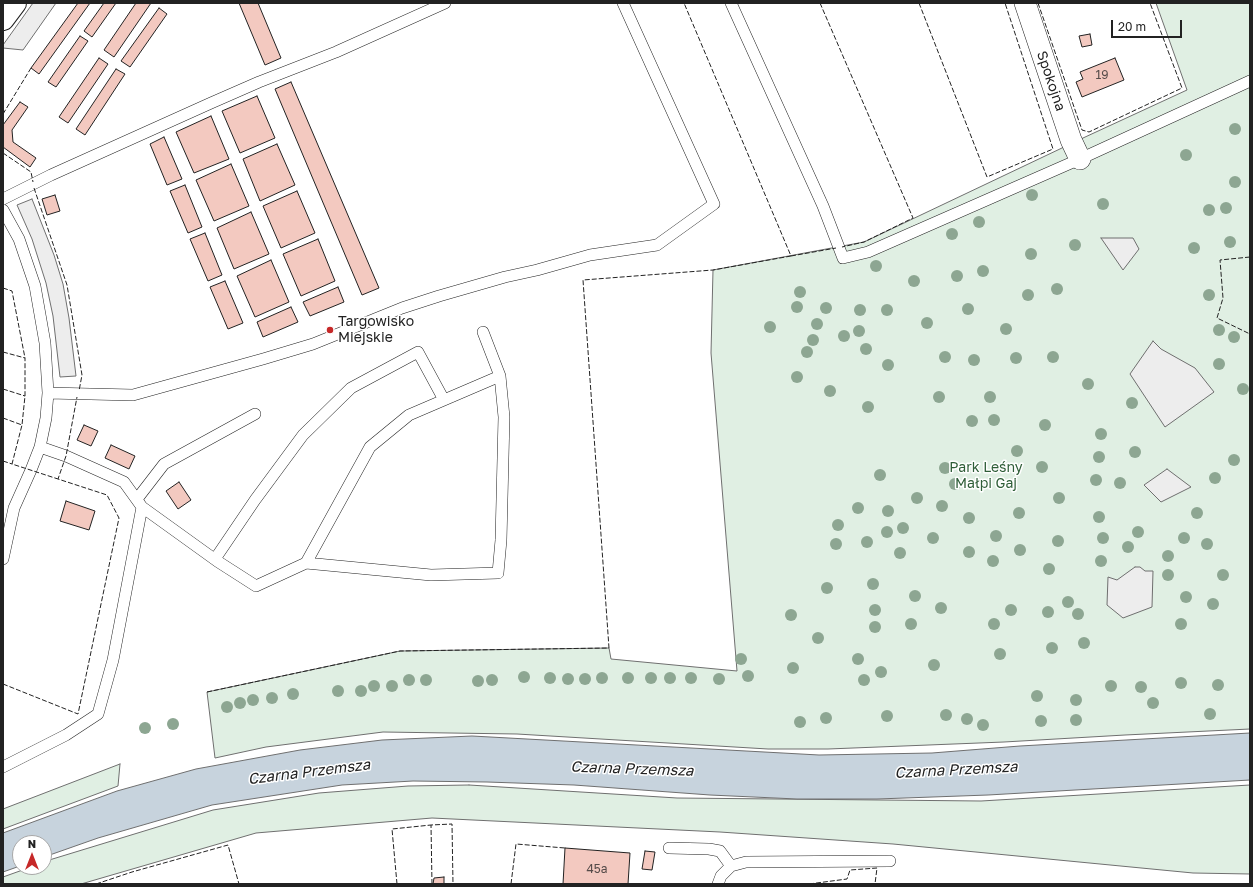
<!DOCTYPE html>
<meta charset="utf-8">
<style>
body{margin:0}
#map{position:relative;width:1253px;height:887px;overflow:hidden;background:#fff;font-family:"Golos Text",sans-serif}
canvas{display:block}
.frame{position:absolute;inset:0;border:4px solid #222;pointer-events:none}
.north{position:absolute;left:12px;top:835px;width:40px;height:40px;box-sizing:border-box;background:#fff;border:1px solid #a7a7a7;border-radius:50%;rotate:0deg;font-size:11px;font-weight:700;line-height:16px;text-align:center;color:#222}
.north::after{content:'';display:block;margin:auto;width:14px;height:18px;background:#c62828;clip-path:polygon(50% 0,100% 100%,50% 72%,0 100%)}
.scale{position:absolute;left:1111px;top:20px;width:71px;height:18px;box-sizing:border-box;border:2px solid #222;border-top:0;padding-left:5px;font-size:12px;line-height:14px;white-space:nowrap;color:#222;-webkit-text-stroke:3px #fff;paint-order:stroke}
</style>
<div id="map">
<canvas width="1253" height="887"></canvas>
<div class="frame"></div>
<div class="north">N</div>
<div class="scale">20 m</div>
</div>
<script>
const context = document.querySelector('canvas').getContext('2d');
context.lineJoin = 'round';
function fill(path, color) { context.fillStyle = color; context.fill(path, 'evenodd'); }
const poly = rows => new Path2D(rows.map(r => 'M' + r).join(''));
function stroke(path, color, width, dash) { context.strokeStyle = color; context.lineWidth = width; context.lineCap = dash ? 'butt' : 'round'; context.setLineDash(dash || []); context.stroke(path); }
function label(font, color, halo, rows, align = 'center') {
  context.font = font + ' "Golos Text",sans-serif'; context.lineWidth = 3; context.setLineDash([]); context.textBaseline = 'middle'; context.strokeStyle = halo; context.fillStyle = color; for (const [text, x, y, turn = 0] of rows) {
    context.save(); context.translate(x, y); context.rotate((+turn || 0) * Math.PI / 180); context.textAlign = isNaN(turn) ? turn : align; if (halo) context.strokeText(text, 0, 0); context.fillText(text, 0, 0); context.restore();
  }
}
const green = poly([
 [1156,3,1250,3,1250,729,1125,735,1004,742,828,749,768,749,517,734,383,732,266,747,215,758,207,692,400,651,609,648,611,659,737,671,711,353,713,270,864,242,1083,138,1187,90,1156,3],
 [120,764,118,786,3,829,3,809,120,764],
 [469,785,677,798,981,801,1250,785,1250,874,1193,873,893,844,720,832,432,818,256,833,81,884,3,884,3,877,31,867,44,867,44,862,46,861,213,810,319,793,408,786,469,785]
]);
fill(green, '#e0efe3');
stroke(green, '#6f6f6f', 1);
const parking = poly([
 [33,3,56,3,23,50,3,48,3,45,33,3],
 [32,199,54,255,63,284,69,318,76,376,60,377,53,316,46,283,32,239,17,205,32,199],
 [1101,238,1133,238,1139,249,1123,270,1101,238],
 [1153,341,1161,349,1195,368,1214,392,1165,427,1130,374,1153,341],
 [1167,469,1191,487,1161,502,1144,485,1167,469],
 [1135,567,1140,567,1145,571,1153,571,1152,607,1123,618,1107,605,1108,577,1117,580,1135,567]
]);
fill(parking, '#ededed');
stroke(parking, '#6f6f6f', 1);
const water = poly([
 [1250,733,1250,780,988,795,877,799,797,799,710,795,574,785,487,782,413,781,342,785,212,805,98,838,44,857,44,843,20,843,20,866,3,872,3,833,117,791,196,769,300,750,382,740,472,736,819,755,932,753,1020,746,1250,733]
]);
fill(water, '#c7d3dd');
stroke(water, '#6f6f6f', 1);
const building = poly([
 [78,3,90,3,39,74,31,68,78,3],
 [104,3,116,3,92,37,84,31,104,3],
 [136,3,151,3,114,57,104,50,136,3],
 [239,3,258,3,281,58,265,65,239,3],
 [159,8,167,14,130,67,121,61,159,8],
 [1090,34,1092,45,1082,47,1079,36,1090,34],
 [80,36,88,41,56,87,48,82,80,36],
 [99,58,108,64,68,123,59,117,99,58],
 [1115,58,1124,80,1082,97,1076,82,1083,79,1080,72,1115,58],
 [116,69,125,74,85,135,76,129,116,69],
 [291,82,379,288,362,295,275,89,291,82],
 [257,96,275,138,240,153,222,111,257,96],
 [20,102,28,107,12,130,13,142,36,158,30,167,3,147,3,125,20,102],
 [211,116,229,159,194,173,176,132,211,116],
 [164,137,182,179,167,185,150,144,164,137],
 [277,144,295,185,260,201,243,159,277,144],
 [231,164,249,206,214,221,196,180,231,164],
 [185,185,202,227,188,233,170,191,185,185],
 [297,191,315,233,281,248,263,206,297,191],
 [55,195,60,211,47,215,42,199,55,195],
 [251,212,269,254,234,269,217,228,251,212],
 [205,233,222,275,208,281,190,239,205,233],
 [318,239,335,281,301,296,283,254,318,239],
 [271,260,289,302,255,317,237,276,271,260],
 [225,281,243,323,228,329,210,287,225,281],
 [338,287,344,302,310,316,303,302,338,287],
 [291,307,298,322,263,337,257,322,291,307],
 [84,425,98,431,91,446,77,440,84,425],
 [111,445,135,456,129,469,105,458,111,445],
 [179,482,191,500,178,509,166,491,179,482],
 [66,501,95,511,89,530,60,521,66,501],
 [565,848,630,853,628,884,563,884,565,848],
 [645,851,655,852,652,870,642,869,645,851],
 [444,877,444,884,433,884,434,878,444,877]
]);
fill(building, '#f3c9c0');
stroke(building, '#222', 1);
const service = poly([
 [731,3,823,206,843,258,868,252,1080,159,1250,81],
 [3,199,51,175,211,103,259,82,336,52,445,3],
 [3,210,19,239,35,286,45,343,48,393,46,418,40,447,31,470,14,508,3,559],
 [48,393,133,395,263,359,313,344,402,308,439,296,505,277,537,270,590,255,657,245,714,204,623,3],
 [137,499,164,464,255,414],
 [142,507,217,561,256,586,306,563,370,447,409,415,500,376,483,332],
 [215,559,255,500,303,435,351,388,418,352,444,400],
 [306,563,431,575,498,573,501,540,504,417,500,376],
 [3,767,66,735,98,714,113,660,142,507,124,482,66,456,40,447],
 [669,848,709,849,720,851,731,866],
 [718,884,721,876,731,866,746,862,890,861]
]);
const minor = poly([
 [1025,3,1071,140,1080,159]
]);
const tertiary = poly([
 [3,19,15,3]
]);
stroke(service, '#222', 12);
stroke(minor, '#222', 22);
stroke(tertiary, '#222', 24);
stroke(service, '#fff', 11);
stroke(minor, '#fff', 21);
stroke(tertiary, '#fff', 22);
stroke(poly([
 [820,3,913,218,864,242,842,247],
 [919,3,987,177,1053,149,1005,3],
 [1038,3,1082,130,1089,132,1182,88,1150,3],
 [3,114,31,68],
 [3,153,31,172,33,182],
 [34,188,67,285,82,375,79,391],
 [791,256,836,248],
 [1250,257,1220,260,1223,298,1217,318,1250,334],
 [3,288,12,291,25,358],
 [3,352,25,358,25,396,22,425],
 [3,389,25,396],
 [3,418,22,425,12,464,58,479],
 [3,461,12,464],
 [3,684,78,714,119,518,107,495,58,479,66,456,77,397],
 [207,692,400,651,609,648,583,280,713,270,791,256,684,3],
 [96,884,132,872,228,845,239,884],
 [397,884,392,829,431,825],
 [432,884,431,825,452,824,453,884],
 [511,884,516,844,565,848],
 [809,884,847,879,850,870,877,868,875,884]
]), '#222', 1, [5, 2]);
context.fillStyle = '#8da692';
for (const [x, y] of [
 [1235,129],
 [1186,155],
 [1235,182],
 [1032,195],
 [1103,204],
 [1226,208],
 [1209,210],
 [979,222],
 [952,234],
 [1230,242],
 [1075,245],
 [1194,248],
 [1031,254],
 [876,266],
 [983,271],
 [957,276],
 [914,281],
 [1057,289],
 [800,292],
 [1028,295],
 [1209,295],
 [797,307],
 [826,308],
 [968,309],
 [860,310],
 [887,310],
 [927,323],
 [817,324],
 [770,327],
 [1006,329],
 [1219,330],
 [859,331],
 [844,336],
 [1234,337],
 [813,340],
 [866,349],
 [807,352],
 [945,357],
 [1053,357],
 [1016,358],
 [974,360],
 [1219,364],
 [888,365],
 [797,377],
 [1088,384],
 [1243,389],
 [830,391],
 [939,397],
 [990,397],
 [1132,403],
 [868,407],
 [994,420],
 [972,421],
 [1045,425],
 [1101,434],
 [1017,451],
 [1135,452],
 [1099,457],
 [1234,460],
 [1042,467],
 [945,468],
 [880,475],
 [1215,478],
 [1096,480],
 [1120,483],
 [955,484],
 [917,498],
 [1059,498],
 [942,506],
 [858,508],
 [888,511],
 [1019,513],
 [1197,513],
 [1099,517],
 [969,518],
 [838,525],
 [903,528],
 [887,532],
 [1138,532],
 [996,536],
 [933,538],
 [1103,538],
 [1184,538],
 [1058,541],
 [867,542],
 [836,544],
 [1207,544],
 [1128,547],
 [1020,550],
 [969,552],
 [900,553],
 [1168,556],
 [993,561],
 [1101,561],
 [1049,569],
 [1168,575],
 [1223,575],
 [873,584],
 [827,588],
 [915,596],
 [1186,597],
 [1068,602],
 [1213,604],
 [941,608],
 [875,610],
 [1011,610],
 [1048,612],
 [1078,614],
 [791,615],
 [911,624],
 [994,624],
 [1181,624],
 [875,627],
 [818,638],
 [1084,643],
 [1052,648],
 [1000,654],
 [741,659],
 [858,659],
 [934,665],
 [793,668],
 [881,672],
 [748,676],
 [524,677],
 [550,678],
 [602,678],
 [628,678],
 [651,678],
 [670,678],
 [691,678],
 [568,679],
 [585,679],
 [719,679],
 [409,680],
 [426,680],
 [492,680],
 [864,680],
 [478,681],
 [1181,683],
 [1218,685],
 [374,686],
 [392,686],
 [1111,686],
 [1141,687],
 [338,691],
 [361,691],
 [293,694],
 [1037,696],
 [272,698],
 [253,700],
 [1076,700],
 [240,703],
 [1153,703],
 [227,707],
 [1210,714],
 [946,715],
 [887,716],
 [826,718],
 [967,719],
 [1076,720],
 [1041,721],
 [800,722],
 [173,724],
 [983,725],
 [145,728]
]) { context.beginPath(); context.arc(x, y, 6, 0, 2 * Math.PI); context.fill(); }
for (const [x, y, r, color] of [
 [330,330,4,"#c62828"]
]) { const dot = new Path2D(); dot.arc(x, y, r, 0, 2 * Math.PI); context.fillStyle = color; context.fill(dot); stroke(dot, '#fff', 1.5); }
label('12px', '#564c4a', null, [
 ["19",1102,75],
 ["45a",597,869]
]);
label('14px', '#222', '#fff', [
 ["Spokojna",1051,81,71]
]);
label('14px', '#222', '#fff', [
 ["Targowisko",338,322],
 ["Miejskie",338,338]
], 'left');
label('14px', '#2f5e38', '#fff', [
 ["Park Leśny",986,468],
 ["Małpi Gaj",986,484]
]);
label('italic 15px', '#222', '#fff', [
 ["Czarna Przemsza",632,769,2],
 ["Czarna Przemsza",956,770,-3],
 ["Czarna Przemsza",309,772,-7]
]);
</script>
